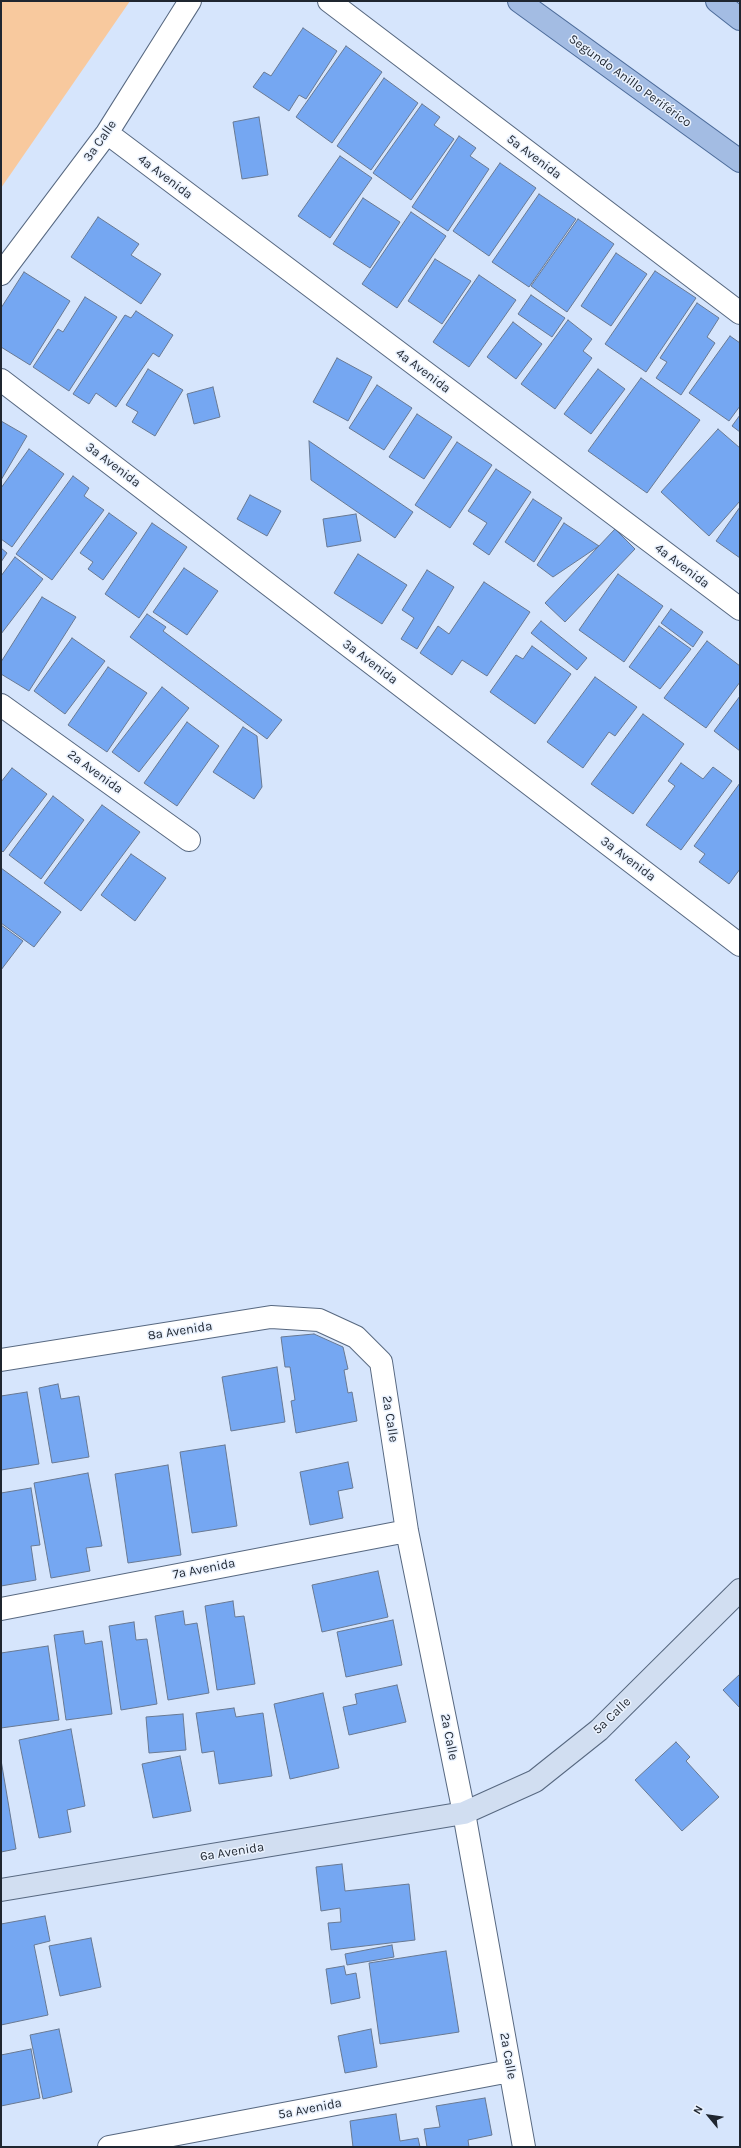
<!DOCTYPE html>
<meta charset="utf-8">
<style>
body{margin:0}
#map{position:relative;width:741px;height:2148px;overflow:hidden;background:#d6e5fc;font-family:Karla,sans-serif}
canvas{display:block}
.frame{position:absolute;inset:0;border:2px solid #1f2630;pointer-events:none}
.north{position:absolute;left:689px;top:2096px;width:40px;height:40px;-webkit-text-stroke:3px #eaf2fe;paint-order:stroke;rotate:299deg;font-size:11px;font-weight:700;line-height:16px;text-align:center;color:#1f2630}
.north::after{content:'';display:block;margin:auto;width:14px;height:18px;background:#1f2630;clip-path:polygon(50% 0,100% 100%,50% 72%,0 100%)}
</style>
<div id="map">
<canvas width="741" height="2148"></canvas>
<div class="frame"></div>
<div class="north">N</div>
</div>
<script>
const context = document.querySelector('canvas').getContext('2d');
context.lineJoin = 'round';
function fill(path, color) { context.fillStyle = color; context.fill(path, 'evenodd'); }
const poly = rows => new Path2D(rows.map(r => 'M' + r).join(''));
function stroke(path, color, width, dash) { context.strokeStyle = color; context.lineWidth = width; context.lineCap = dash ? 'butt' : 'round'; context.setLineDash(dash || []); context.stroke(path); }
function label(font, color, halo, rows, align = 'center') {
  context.font = font + ' Karla,sans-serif'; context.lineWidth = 3; context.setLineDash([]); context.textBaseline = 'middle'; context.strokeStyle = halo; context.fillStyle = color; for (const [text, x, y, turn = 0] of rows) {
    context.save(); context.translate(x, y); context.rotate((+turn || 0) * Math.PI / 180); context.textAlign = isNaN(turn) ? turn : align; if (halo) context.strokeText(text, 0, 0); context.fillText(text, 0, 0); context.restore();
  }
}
fill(poly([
 [1,1,130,1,1,188]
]), '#f8c99e');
const building = poly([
 [303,28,337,51,306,99,299,95,289,111,253,87,264,72,271,76,303,28],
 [346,46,382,72,332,143,296,117,346,46],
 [384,78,418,103,371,170,337,146,384,78],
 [422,104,440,117,434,125,454,139,411,200,373,173,422,104],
 [259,117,268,175,242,179,233,122,259,117],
 [459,136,476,148,470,156,489,169,448,231,412,207,459,136],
 [340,156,372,178,330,238,298,216,340,156],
 [500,163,536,188,489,256,453,231,500,163],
 [539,194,576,219,529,287,492,262,539,194],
 [363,198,400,222,370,268,333,244,363,198],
 [411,212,446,236,397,308,362,284,411,212],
 [98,217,139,244,131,255,161,274,141,304,71,257,98,217],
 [578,219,614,244,567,312,531,286,578,219],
 [616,253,647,274,611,326,581,306,616,253],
 [435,259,471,281,442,324,408,301,435,259],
 [655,271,696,298,646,372,605,344,655,271],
 [24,272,70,301,30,365,1,347,1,308,24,272],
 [479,275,516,300,469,367,433,342,479,275],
 [531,295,565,318,552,337,518,314,531,295],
 [85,297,117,317,69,391,33,367,58,329,63,332,85,297],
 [697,303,719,318,707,337,715,343,681,395,656,378,667,362,660,358,697,303],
 [136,311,173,335,159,357,153,353,116,407,96,393,89,404,73,394,125,315,131,318,136,311],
 [568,320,592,339,583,351,592,358,555,409,521,384,568,320],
 [513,322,542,344,516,379,487,357,513,322],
 [730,336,740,343,740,406,729,421,689,393,730,336],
 [337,358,372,377,348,421,313,402,337,358],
 [148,369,183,390,155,436,132,422,138,412,126,405,148,369],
 [598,369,625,389,591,434,564,414,598,369],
 [641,378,700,420,647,493,588,451,641,378],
 [377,385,412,408,384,450,349,428,377,385],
 [213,387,220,417,194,424,187,394,213,387],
 [417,414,452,437,424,479,389,457,417,414],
 [740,415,740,432,732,426,740,415],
 [1,421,27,436,1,480,1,421],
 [718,429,740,448,740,501,709,536,661,492,718,429],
 [309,441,413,512,395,538,311,480,309,441],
 [457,442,492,465,450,528,415,505,457,442],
 [29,449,64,474,12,547,1,539,1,488,29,449],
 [496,469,531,492,489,555,473,544,487,523,468,511,496,469],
 [73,476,89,488,84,496,104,510,52,580,16,554,73,476],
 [250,495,281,511,267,536,237,519,250,495],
 [533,499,562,518,534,562,505,542,533,499],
 [740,507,740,558,716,541,740,507],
 [109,513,137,533,103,580,88,569,93,562,80,553,109,513],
 [356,514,361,541,327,547,323,519,356,514],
 [152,523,187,547,139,618,105,594,152,523],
 [564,523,599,546,553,577,537,565,564,523],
 [615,529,635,549,565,622,545,603,615,529],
 [1,548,7,553,1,562,1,548],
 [358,554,407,585,382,624,334,593,358,554],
 [15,557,43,579,1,634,1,576,15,557],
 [184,568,218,591,187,635,153,612,184,568],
 [427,570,454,587,417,649,401,639,414,618,402,610,427,570],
 [618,574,663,606,624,662,579,630,618,574],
 [484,582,530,612,487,676,462,660,452,675,420,653,438,626,449,634,484,582],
 [42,597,76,617,29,691,1,674,1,662,42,597],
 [671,609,703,632,693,647,661,623,671,609],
 [147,614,166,627,163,631,282,720,267,739,130,637,147,614],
 [541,621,587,658,577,670,531,633,541,621],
 [659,626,691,649,660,689,629,667,659,626],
 [72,638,105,661,65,714,34,691,72,638],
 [707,641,740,666,740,682,706,728,664,698,707,641],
 [532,646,571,674,535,724,490,692,516,655,523,659,532,646],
 [108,667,147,693,107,752,68,725,108,667],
 [595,677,637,707,615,736,609,732,583,768,547,742,595,677],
 [162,687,189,708,139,772,112,752,162,687],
 [740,696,740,751,714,731,740,696],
 [643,714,684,744,633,814,591,784,643,714],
 [187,722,219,746,177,806,144,783,187,722],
 [243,727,257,736,262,787,254,799,213,772,243,727],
 [681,763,703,779,713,767,732,781,681,850,646,825,675,786,668,781,681,763],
 [12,768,47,794,3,852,1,850,1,782,12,768],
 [740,783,740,869,729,884,699,862,705,854,694,846,740,783],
 [53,796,84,820,41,879,9,855,53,796],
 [102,805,140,832,81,911,44,883,102,805],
 [131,854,166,878,135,921,101,895,131,854],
 [1,868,61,912,34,947,1,923,1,868],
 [1,925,23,941,1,970,1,925],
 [314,1334,343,1347,348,1369,344,1370,348,1393,352,1392,357,1421,296,1433,291,1401,295,1400,290,1367,285,1367,281,1337,314,1334],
 [277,1367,285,1422,231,1431,222,1377,277,1367],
 [58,1384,61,1399,79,1396,89,1457,52,1463,39,1388,58,1384],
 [27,1392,39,1464,1,1470,1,1396,27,1392],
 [225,1445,237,1526,192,1533,180,1452,225,1445],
 [348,1462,353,1488,338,1491,343,1518,310,1525,300,1472,348,1462],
 [168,1465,181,1555,128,1563,115,1474,168,1465],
 [88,1473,102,1546,86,1548,90,1571,51,1578,34,1483,88,1473],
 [31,1488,40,1545,31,1546,36,1580,1,1586,1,1493,31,1488],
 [378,1571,388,1617,322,1632,312,1585,378,1571],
 [233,1601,235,1617,244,1616,255,1684,217,1690,205,1606,233,1601],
 [183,1611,185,1625,197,1623,209,1693,168,1700,155,1616,183,1611],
 [393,1620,402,1665,346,1677,337,1632,393,1620],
 [134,1622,136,1640,147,1639,157,1704,121,1710,109,1626,134,1622],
 [83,1631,85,1644,102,1641,112,1714,66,1720,54,1635,83,1631],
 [48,1646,59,1720,1,1728,1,1653,48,1646],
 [740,1674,740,1708,723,1690,740,1674],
 [397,1685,406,1722,349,1735,343,1707,357,1704,355,1694,397,1685],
 [323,1693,339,1768,290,1779,274,1704,323,1693],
 [234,1708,236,1717,263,1713,272,1776,219,1784,214,1751,202,1753,196,1713,234,1708],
 [183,1714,186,1750,149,1753,146,1717,183,1714],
 [71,1729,85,1806,67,1810,71,1832,39,1838,19,1740,71,1729],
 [676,1742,690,1757,686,1761,719,1797,682,1831,635,1780,676,1742],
 [180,1756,191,1811,153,1818,142,1764,180,1756],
 [1,1760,16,1849,1,1852,1,1760],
 [342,1864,345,1891,409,1884,415,1940,331,1950,328,1923,341,1922,340,1908,321,1911,316,1867,342,1864],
 [45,1916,50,1941,34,1945,48,2015,1,2025,1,1924,45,1916],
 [91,1938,101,1987,60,1996,49,1946,91,1938],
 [392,1945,394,1957,347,1965,345,1954,392,1945],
 [446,1951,459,2032,380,2044,369,1963,446,1951],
 [344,1966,346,1975,356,1973,360,1998,331,2004,326,1969,344,1966],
 [59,2029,72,2092,43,2099,30,2035,59,2029],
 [371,2029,377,2067,345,2073,338,2036,371,2029],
 [31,2049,40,2098,1,2106,1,2055,31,2049],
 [485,2098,492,2135,468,2140,469,2147,427,2147,424,2129,440,2127,436,2106,485,2098],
 [396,2114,400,2141,418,2138,420,2147,353,2147,350,2121,396,2114]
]);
fill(building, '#75a7f2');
stroke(building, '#687993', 1);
const street = poly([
 [329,1,740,313],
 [107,133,740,609],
 [1,274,107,133,190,1],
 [1,380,740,945],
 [1,705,189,840],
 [1,1360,271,1317,319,1320,356,1337,381,1362,407,1531,464,1813,524,2147],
 [1,1609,407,1531],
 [109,2147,510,2071]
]);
const secondary = poly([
 [1,1890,464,1813,535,1781,599,1730,740,1590]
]);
const primary = poly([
 [519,1,740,161],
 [717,1,740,19]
]);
stroke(street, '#576880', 24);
stroke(secondary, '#576880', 24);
stroke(primary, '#4c6b99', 24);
stroke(street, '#fff', 22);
stroke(secondary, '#d1def1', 22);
stroke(primary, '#a3bce3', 22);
label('13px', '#1f2630', '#eaf2fe', [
 ["Segundo Anillo Periférico",630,81,36],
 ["3a Calle",100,141,-55],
 ["5a Avenida",534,157,37],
 ["4a Avenida",165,177,37],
 ["4a Avenida",423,371,37],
 ["3a Avenida",113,465,37],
 ["4a Avenida",682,566,37],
 ["3a Avenida",370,662,37],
 ["2a Avenida",95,772,36],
 ["3a Avenida",628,859,37],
 ["8a Avenida",180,1331,-9],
 ["2a Calle",390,1419,81],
 ["7a Avenida",204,1569,-11],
 ["5a Calle",612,1716,-44],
 ["2a Calle",449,1737,79],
 ["6a Avenida",232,1852,-9],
 ["2a Calle",508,2056,80],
 ["5a Avenida",310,2109,-11]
]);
</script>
